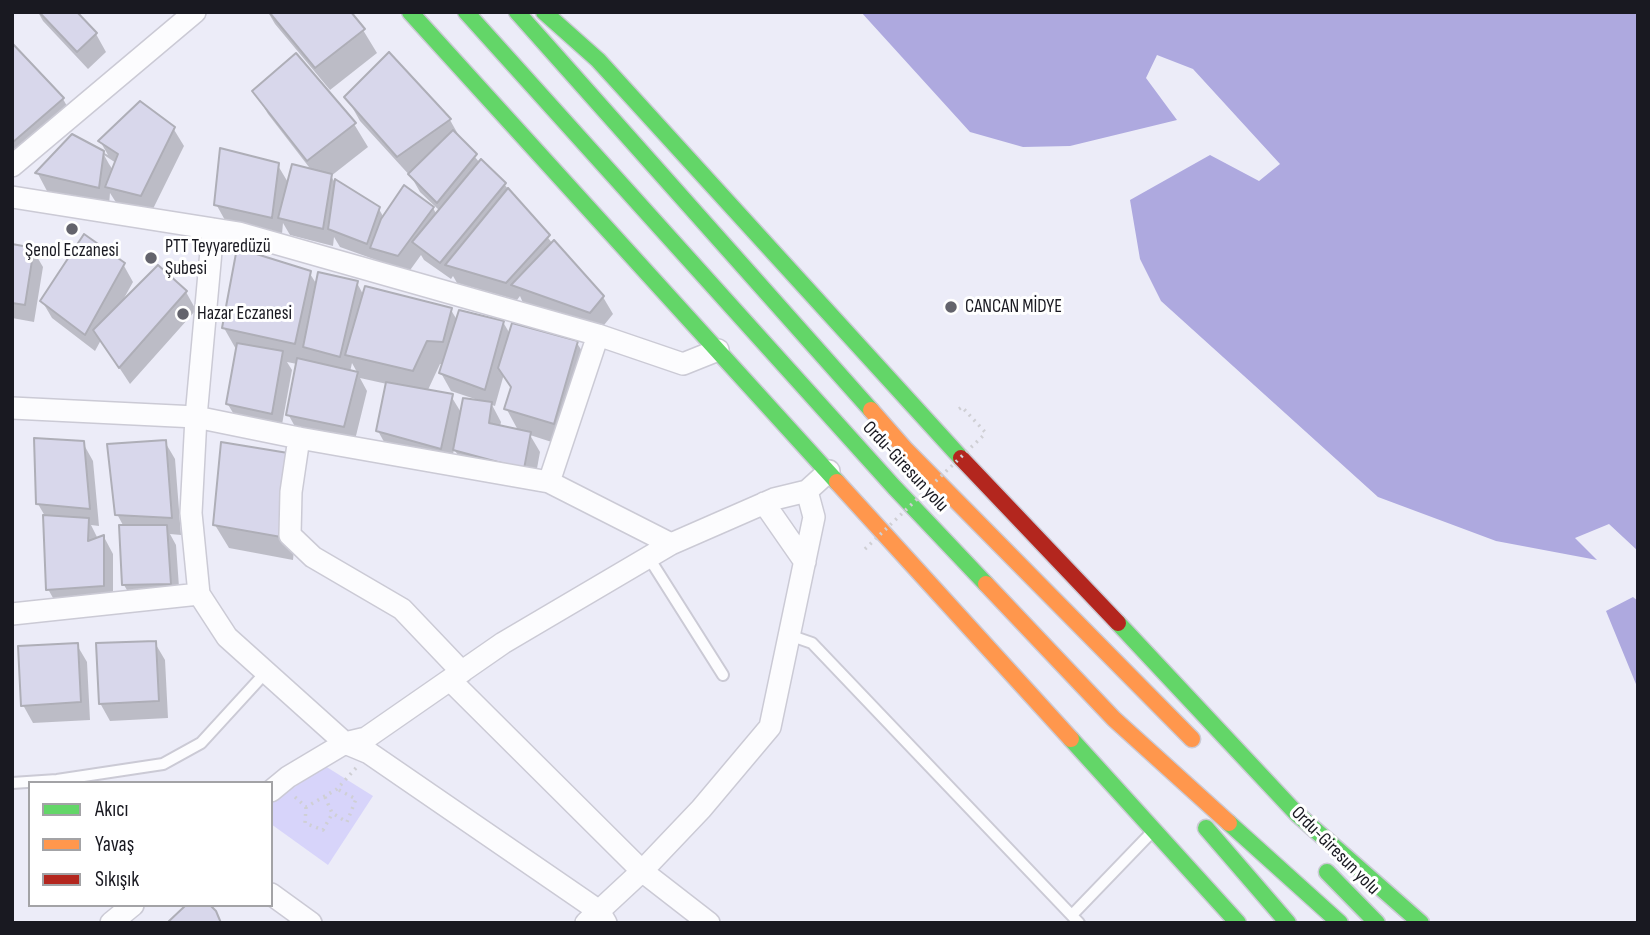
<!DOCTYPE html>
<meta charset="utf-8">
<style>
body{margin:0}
#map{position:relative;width:1650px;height:935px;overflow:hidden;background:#ececf8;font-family:"Sofia Sans Condensed",sans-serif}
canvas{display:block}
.frame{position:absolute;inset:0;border:14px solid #191921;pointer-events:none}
.legend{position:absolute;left:28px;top:781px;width:245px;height:126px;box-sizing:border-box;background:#fff;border:2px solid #a3a3a6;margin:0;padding:9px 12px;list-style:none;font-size:21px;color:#191921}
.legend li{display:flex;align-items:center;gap:14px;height:35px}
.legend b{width:35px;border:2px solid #a3a3a6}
</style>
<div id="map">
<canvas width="1650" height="935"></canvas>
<div class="frame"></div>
<ul class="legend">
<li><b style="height:9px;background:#63d668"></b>Akıcı</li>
<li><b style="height:9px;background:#ff974d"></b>Yavaş</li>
<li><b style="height:9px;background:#b3261e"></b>Sıkışık</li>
</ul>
</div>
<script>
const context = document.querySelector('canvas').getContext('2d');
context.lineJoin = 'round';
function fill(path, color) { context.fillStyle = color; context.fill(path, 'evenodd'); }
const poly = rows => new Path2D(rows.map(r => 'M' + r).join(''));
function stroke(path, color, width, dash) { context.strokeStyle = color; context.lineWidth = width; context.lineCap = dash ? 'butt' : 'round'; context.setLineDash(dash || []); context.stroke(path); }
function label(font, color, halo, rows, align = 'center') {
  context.font = font + ' "Sofia Sans Condensed",sans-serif'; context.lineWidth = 6; context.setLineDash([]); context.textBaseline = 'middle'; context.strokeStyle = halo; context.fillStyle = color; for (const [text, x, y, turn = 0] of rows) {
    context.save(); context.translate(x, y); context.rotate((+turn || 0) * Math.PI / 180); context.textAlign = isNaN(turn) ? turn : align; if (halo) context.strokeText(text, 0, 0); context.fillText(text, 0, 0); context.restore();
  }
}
fill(poly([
 [325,766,373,796,328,865,271,824,271,803]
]), '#d7d4fa');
fill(poly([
 [861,12,1638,12,1638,551,1609,524,1575,538,1597,560,1496,541,1378,497,1161,301,1140,259,1130,200,1210,155,1259,181,1280,164,1193,69,1157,55,1146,78,1177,120,1070,146,1023,147,970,132],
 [1633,597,1638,601,1638,689,1606,611]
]), '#aea9df');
fill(poly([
 [38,12,75,12,96,34,106,52,88,69,43,21],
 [268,12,348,12,363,30,377,53,330,90,275,24],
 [12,45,63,99,76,122,12,178],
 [254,91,354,124,368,147,331,176,334,181,379,209,384,218,433,208,437,215,440,211,420,192,412,178,360,121,347,98,450,120,463,143,480,163,504,184,553,244,603,297,613,314,600,330,523,303,520,296,517,300,457,283,453,276,451,279,424,260,421,255,408,273,382,265,379,261,340,247,334,237,333,246,290,235,283,223,282,234,226,222,216,204,277,164,289,184,312,171,268,114],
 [173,128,184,146,151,213,117,204,110,193,109,205,47,191,38,174,72,136,108,155,100,141],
 [104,155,116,163,113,170,109,164],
 [12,246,33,250,43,267,34,322,12,318],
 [123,264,133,282,123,300,186,292,196,310,130,384,101,340,95,351,52,318,42,301],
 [309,272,317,285,357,283,364,296,451,310,457,320,503,322,510,334,577,343,591,366,567,447,530,435,540,452,534,485,465,467,454,449,451,466,388,449,378,431,387,384,360,378,367,391,354,444,298,432,288,414,297,364,287,362,292,370,281,430,238,421,227,403,237,351,224,328],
 [352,363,358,374,350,372],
 [440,364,443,364,441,373,451,391,478,400,462,414,451,396,427,392],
 [504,374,512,389,506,408,519,432,500,427,501,422,492,405,495,406],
 [165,442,175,459,181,535,170,534,176,545,180,601,134,602,124,585,124,527,117,514],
 [83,443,93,461,99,526,91,525,98,539,104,537,113,554,113,603,58,607,48,589,45,516,38,504],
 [301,478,293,560,229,548,215,525],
 [155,643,165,660,168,718,110,721,100,703],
 [77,645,87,662,90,720,33,723,23,705],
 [12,673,14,724,12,724]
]), '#0003');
const building = poly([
 [39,12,77,12,97,33,77,52,39,12],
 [269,12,351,12,365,29,315,68,269,12],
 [12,43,64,98,12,143,12,43],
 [389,52,451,119,397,157,344,97,389,52],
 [296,53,356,123,307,161,252,91,296,53],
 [140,101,175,127,141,196,105,187,118,154,98,141,140,101],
 [453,130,477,154,437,203,408,174,453,130],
 [72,134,104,151,99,188,35,173,72,134],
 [220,148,279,163,272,218,214,205,220,148],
 [481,159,506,183,440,263,412,242,481,159],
 [292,164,332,174,323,229,278,218,292,164],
 [335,179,380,207,367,244,328,229,335,179],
 [404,185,434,207,398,256,370,248,381,219,404,185],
 [508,188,550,235,506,283,445,265,508,188],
 [84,234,125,263,85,335,40,301,84,234],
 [554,240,604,296,590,313,511,285,554,240],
 [12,244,34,248,25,305,12,303,12,244],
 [237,248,311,271,295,344,222,328,237,248],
 [158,265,187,291,119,368,93,330,158,265],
 [318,272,358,281,340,357,303,347,318,272],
 [365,286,452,308,443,342,427,341,413,371,345,355,365,286],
 [459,310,504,321,485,390,439,373,459,310],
 [512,323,578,341,554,424,504,409,511,387,498,368,512,323],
 [237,343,283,351,272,414,226,404,237,343],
 [297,358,358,372,344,427,286,415,297,358],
 [386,382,453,394,441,449,376,431,386,382],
 [463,398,492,402,489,423,531,432,524,469,453,450,463,398],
 [34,438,84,441,90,509,36,504,34,438],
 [166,440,172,518,115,515,107,444,166,440],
 [221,442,288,453,281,537,213,525,221,442],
 [43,515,89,518,88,541,104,535,104,586,46,590,43,515],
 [119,525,167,525,171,584,122,585,119,525],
 [156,641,159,701,99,704,96,643,156,641],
 [78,643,81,702,21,706,18,646,78,643],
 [186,905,210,905,216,911,221,923,167,923,186,905]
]);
fill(building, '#d8d7eb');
stroke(building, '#aeaeb7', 2);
const lane = poly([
 [649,558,723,675],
 [789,635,812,643,1079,923],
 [12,783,57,780,163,764,201,743,266,672],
 [1072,915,1152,832]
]);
const street = poly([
 [12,166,195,12],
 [12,197,239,233,598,335,683,364,718,350],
 [213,229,196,417,191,513,199,594,227,637,345,743,369,753,599,911,606,923],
 [12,408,196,417,299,438,549,482,671,544],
 [299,438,291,492,290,535,313,557,402,609,462,672],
 [549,482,598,335],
 [764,503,805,562],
 [12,614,199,594],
 [450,680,642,871,709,923],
 [271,791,288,777,345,743,366,738,503,643,671,544,774,499,807,491,829,471],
 [271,894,311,923],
 [111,923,133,905],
 [586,923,642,871,701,809,770,727,814,517,807,491]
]);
const fast = poly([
 [410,12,837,482],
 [466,12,894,487,986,584],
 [517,12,871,410],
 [544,12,598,60,961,458],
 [1118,623,1297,814,1421,923],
 [1071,739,1238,923],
 [1229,823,1340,923],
 [1206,828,1288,923],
 [1327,872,1377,923]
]);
const slow = poly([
 [871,410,906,450,1192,739],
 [837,482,1071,739],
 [986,584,1114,719,1229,823]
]);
const jam = poly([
 [961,458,1118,623]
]);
stroke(lane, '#cbcad5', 14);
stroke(street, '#cbcad5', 24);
stroke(fast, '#cbcad5', 19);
stroke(slow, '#cbcad5', 19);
stroke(jam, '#cbcad5', 19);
stroke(poly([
 [959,409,962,407,986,433],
 [295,797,306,807,337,789,356,768],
 [325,797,332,813,347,822,356,799,337,789],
 [306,807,305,823,323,830,332,814]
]), '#cfcfd4', 3.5, [2, 5]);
stroke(lane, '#fcfcfe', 10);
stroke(street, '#fcfcfe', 21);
stroke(fast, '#63d668', 16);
stroke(slow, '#ff974d', 16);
stroke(jam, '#b3261e', 16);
stroke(poly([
 [865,549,986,433]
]), '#cfcfd4', 3.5, [2, 5]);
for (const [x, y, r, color] of [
 [72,229,7,"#63636c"],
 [151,258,7,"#63636c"],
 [951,307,7,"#63636c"],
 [183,314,7,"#63636c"]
]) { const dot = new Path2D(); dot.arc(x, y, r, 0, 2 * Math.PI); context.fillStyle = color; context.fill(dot); stroke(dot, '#fff', 2.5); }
label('19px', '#191921', '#fff', [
 ["PTT Teyyaredüzü",165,247],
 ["Şubesi",165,269],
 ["Şenol Eczanesi",72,251,"center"],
 ["CANCAN MİDYE",965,307],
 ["Hazar Eczanesi",197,314]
], 'left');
label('19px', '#191921', '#fff', [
 ["Ordu-Giresun yolu",905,467,47],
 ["Ordu-Giresun yolu",1335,851,45]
]);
</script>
